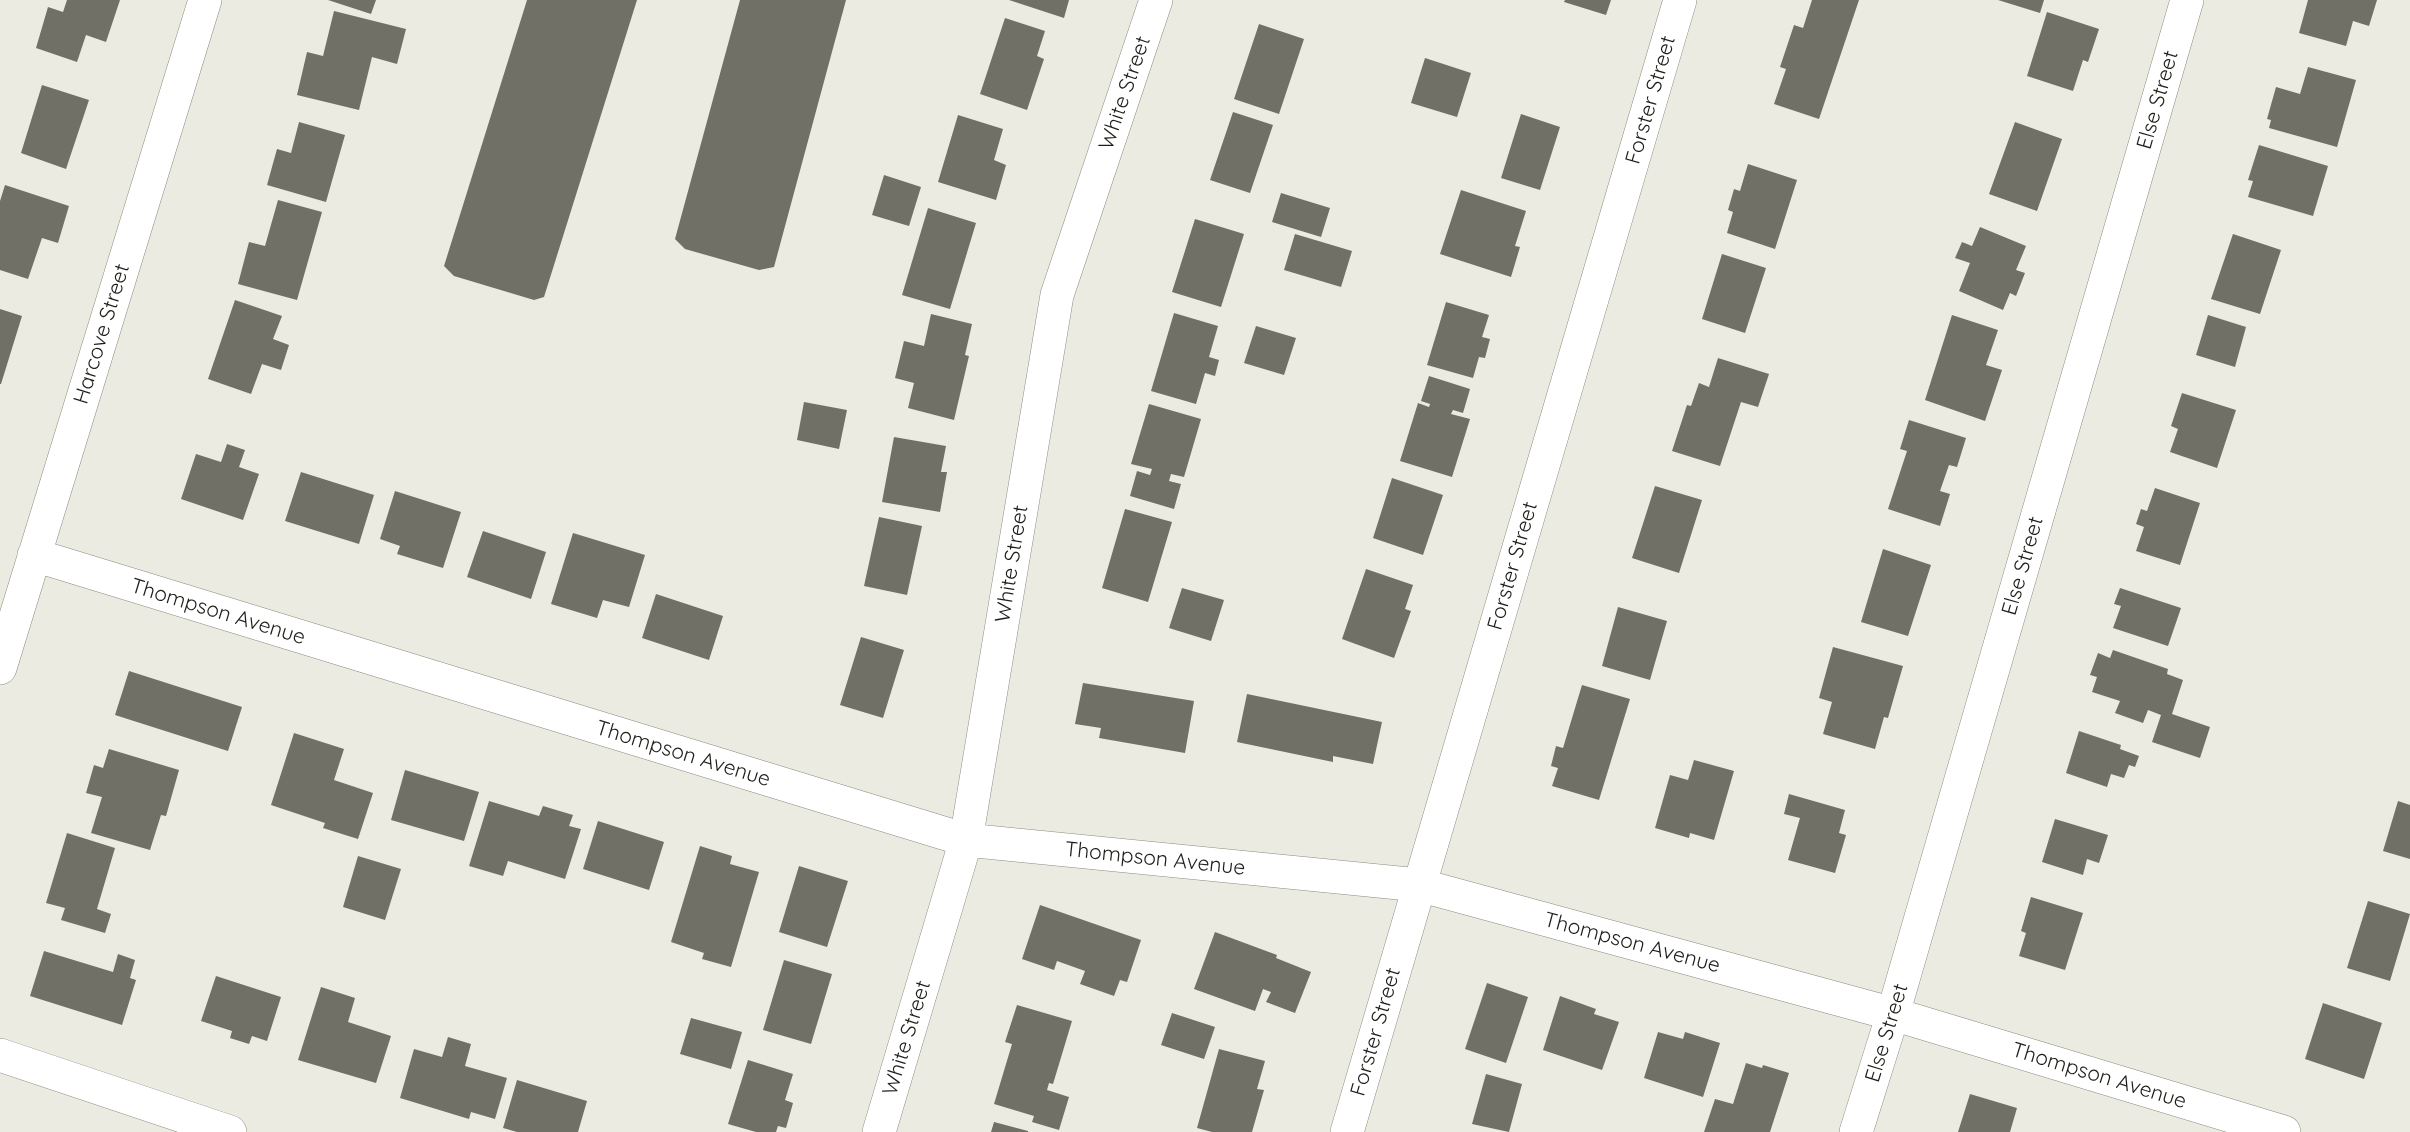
<!DOCTYPE html>
<style>
body{margin:0}
canvas{display:block;background:#ecebe1}
</style>
<canvas width="2410" height="1132"></canvas>
<script>
const context = document.querySelector('canvas').getContext('2d');
context.lineJoin = 'round';
function fill(path, color) { context.fillStyle = color; context.fill(path, 'evenodd'); }
const poly = rows => new Path2D(rows.map(r => 'M' + r).join(''));
function stroke(path, color, width, dash) { context.strokeStyle = color; context.lineWidth = width; context.lineCap = dash ? 'butt' : 'round'; context.setLineDash(dash || []); context.stroke(path); }
function label(font, color, halo, rows, align = 'center') {
  context.font = font + ' Quicksand,sans-serif'; context.lineWidth = 6; context.setLineDash([]); context.textBaseline = 'middle'; context.strokeStyle = halo; context.fillStyle = color; for (const [text, x, y, turn = 0] of rows) {
    context.save(); context.translate(x, y); context.rotate((+turn || 0) * Math.PI / 180); context.textAlign = isNaN(turn) ? turn : align; if (halo) context.strokeText(text, 0, 0); context.fillText(text, 0, 0); context.restore();
  }
}
fill(poly([
 [67,0,120,0,106,42,86,35,77,62,36,48,48,7,63,12],
 [328,0,376,0,371,14],
 [527,0,637,0,544,297,534,300,454,276,444,266],
 [740,0,846,0,774,267,759,270,685,249,675,239],
 [1009,0,1069,0,1064,18],
 [1565,0,1611,0,1606,15,1564,2],
 [1812,0,1859,0,1819,119,1774,104,1786,69,1780,67,1794,25,1803,28],
 [1998,0,2044,0,2040,13],
 [2308,0,2377,0,2369,26,2353,21,2346,46,2299,33],
 [334,11,406,29,397,64,372,57,359,110,297,95,307,52,323,56],
 [2047,12,2099,29,2088,62,2083,60,2073,91,2027,76],
 [1005,18,1045,31,1037,56,1044,59,1027,110,980,94],
 [1259,24,1304,39,1279,114,1234,99],
 [1425,58,1471,73,1457,117,1411,103],
 [2308,67,2356,80,2337,147,2269,128,2271,120,2267,119,2276,87,2300,94],
 [42,85,89,100,66,169,21,153],
 [1233,112,1273,125,1250,193,1210,180],
 [1521,114,1560,127,1540,190,1501,178],
 [958,115,1003,129,994,160,1006,165,996,200,938,182],
 [299,122,345,135,326,202,267,185,277,149,291,153],
 [2015,122,2062,139,2037,211,1989,194],
 [2259,145,2328,166,2313,216,2248,197,2253,181,2248,180],
 [1748,164,1797,180,1775,249,1727,233,1733,212,1728,210,1734,189,1740,191],
 [884,175,921,187,909,226,872,215],
 [5,185,69,206,58,243,42,238,28,279,0,270,0,201],
 [1461,190,1526,211,1515,246,1520,247,1511,277,1440,254],
 [1281,193,1330,208,1321,237,1272,222],
 [278,200,322,212,297,300,238,284,249,242,265,246],
 [928,208,976,223,950,309,902,295],
 [1195,219,1244,234,1221,307,1172,292],
 [1980,227,2026,246,2016,270,2025,273,2016,296,2010,293,2003,310,1959,291,1970,263,1955,258,1962,242,1972,246],
 [1295,234,1352,251,1341,287,1284,270],
 [2233,234,2281,250,2260,314,2211,299],
 [1722,254,1766,268,1745,333,1702,319],
 [235,300,282,316,273,339,289,345,281,370,262,364,251,394,208,379],
 [1446,302,1489,315,1482,337,1490,339,1485,358,1479,357,1473,378,1427,365],
 [0,309,22,316,1,384,0,384],
 [1174,313,1218,326,1209,357,1219,360,1215,376,1205,373,1196,404,1151,391],
 [931,314,972,324,965,355,969,356,954,420,908,408,914,383,895,378,904,341,924,346],
 [1952,315,1998,330,1986,365,2002,370,1985,421,1925,400],
 [2208,315,2246,327,2235,367,2196,355],
 [1256,326,1296,338,1284,375,1244,363],
 [1718,358,1769,374,1758,407,1741,402,1720,466,1672,451,1687,405,1691,406,1699,383,1709,387],
 [1429,376,1470,389,1463,413,1453,410,1451,414,1470,419,1452,477,1400,461,1418,403,1429,407,1430,404,1421,401],
 [2182,393,2236,410,2217,468,2170,452,2178,429,2171,426],
 [804,402,847,410,839,449,797,440],
 [1149,404,1201,419,1184,477,1171,474,1169,481,1181,484,1174,509,1130,496,1137,471,1150,475,1152,469,1131,464],
 [1909,420,1966,438,1957,467,1949,465,1940,491,1950,494,1940,526,1888,509,1907,451,1900,449],
 [894,437,946,446,941,472,947,472,940,512,882,502],
 [227,444,245,450,239,467,259,474,243,520,181,499,196,454,221,462],
 [301,472,374,495,359,544,285,521],
 [1392,478,1443,495,1423,555,1373,538],
 [1655,486,1702,500,1679,573,1632,558],
 [2155,488,2200,503,2180,565,2136,551,2144,527,2136,524,2141,509,2147,511],
 [395,491,461,512,443,568,397,554,400,546,380,539],
 [1125,509,1172,522,1148,602,1102,588],
 [879,517,922,526,907,595,864,586],
 [483,531,546,552,531,599,467,577],
 [573,533,645,555,629,607,603,600,597,618,551,604],
 [1883,549,1931,565,1908,636,1861,622],
 [1366,569,1413,585,1405,609,1411,611,1394,658,1342,639],
 [1182,588,1224,600,1211,641,1169,628],
 [2120,588,2181,608,2168,646,2113,628,2121,606,2114,604],
 [656,594,723,616,709,660,642,638],
 [1618,607,1667,621,1650,680,1602,666],
 [861,637,904,650,883,718,840,705],
 [1833,647,1903,666,1888,718,1884,717,1875,749,1823,734,1832,702,1819,698],
 [2113,650,2168,669,2167,674,2183,680,2172,714,2210,727,2200,758,2152,742,2161,715,2148,710,2143,723,2115,713,2120,701,2092,692,2097,677,2090,675,2098,653,2110,658],
 [129,671,242,707,228,751,115,715],
 [1083,683,1194,701,1185,753,1099,738,1101,728,1075,724],
 [1582,685,1630,699,1599,800,1552,786,1558,768,1551,766,1556,746,1563,748],
 [1247,694,1382,722,1373,764,1333,756,1333,762,1237,742],
 [2079,731,2121,745,2120,749,2139,756,2135,767,2129,765,2124,778,2111,774,2107,787,2066,773],
 [294,733,344,749,334,780,373,793,358,839,323,828,325,823,271,805],
 [109,749,179,770,166,816,161,815,150,850,91,833,102,797,86,793,94,765,103,768],
 [1694,760,1734,771,1714,840,1690,833,1689,838,1655,828,1670,775,1688,780],
 [405,770,479,792,464,841,391,820],
 [1789,794,1845,810,1839,833,1846,835,1835,873,1788,860,1800,818,1784,814],
 [489,801,539,816,543,806,573,815,569,826,581,829,565,879,508,861,503,876,469,866],
 [2398,801,2410,805,2410,859,2383,851],
 [2055,819,2108,835,2099,863,2087,859,2083,875,2042,862],
 [598,821,664,842,649,890,583,869],
 [67,833,115,848,97,909,111,914,105,933,61,920,65,908,46,903],
 [700,846,732,856,730,864,759,872,731,967,702,959,704,953,671,942],
 [358,856,401,869,385,920,343,907],
 [799,866,848,881,827,947,779,932],
 [2031,897,2083,913,2065,970,2019,956,2026,933,2021,931],
 [2368,901,2410,914,2390,981,2347,968],
 [1040,905,1141,940,1127,982,1120,980,1114,996,1080,984,1085,971,1057,961,1054,970,1022,959],
 [1215,932,1277,955,1276,958,1311,972,1295,1013,1266,1002,1271,992,1263,989,1255,1011,1194,989],
 [44,951,113,972,118,954,135,960,130,978,136,980,122,1025,30,996],
 [784,960,832,974,811,1044,763,1030],
 [216,976,281,997,267,1041,252,1036,249,1044,230,1038,232,1031,201,1021],
 [1487,983,1528,997,1506,1063,1465,1049],
 [321,987,355,998,348,1022,391,1036,376,1083,298,1060],
 [1560,996,1596,1009,1594,1014,1619,1022,1602,1070,1543,1050],
 [2323,1003,2382,1023,2364,1079,2305,1059],
 [1017,1005,1072,1021,1053,1084,1049,1083,1047,1090,1069,1097,1059,1130,1032,1122,1034,1116,994,1104,1012,1044,1005,1042],
 [1172,1013,1215,1027,1204,1059,1161,1045],
 [691,1018,742,1032,731,1069,680,1054],
 [1658,1032,1683,1039,1685,1032,1720,1043,1703,1097,1644,1078],
 [448,1037,471,1044,465,1066,507,1078,495,1119,471,1112,469,1119,400,1098,414,1049,442,1057],
 [1219,1049,1265,1061,1257,1089,1264,1090,1252,1132,1212,1132,1197,1128],
 [748,1060,793,1074,785,1100,793,1103,786,1128,778,1126,776,1132,756,1132,728,1124],
 [1746,1063,1762,1068,1763,1065,1789,1073,1770,1132,1704,1132,1715,1099,1733,1104],
 [1486,1074,1522,1084,1509,1132,1472,1124],
 [517,1080,587,1101,578,1132,517,1132,503,1128],
 [1970,1094,2017,1108,2010,1132,1958,1132],
 [994,1122,1028,1131,1028,1132,991,1132]
]), '#707066');
const minor = poly([
 [34,555,966,840,1419,885,1893,1014,2284,1132],
 [0,668,205,0],
 [0,1055,230,1132],
 [879,1132,966,840,1057,295,1156,0],
 [1347,1132,1680,0],
 [1856,1132,1893,1014,2187,0]
]);
stroke(minor, '#8c8c82', 34);
stroke(minor, '#fff', 33);
label('21px', '#1d1d19', '#fff', [
 ["White Street",1125,93,-71],
 ["Forster Street",1651,100,-74],
 ["Else Street",2158,100,-74],
 ["Harcove Street",102,334,-73],
 ["White Street",1012,564,-81],
 ["Forster Street",1513,566,-74],
 ["Else Street",2023,566,-74],
 ["Thompson Avenue",218,612,17],
 ["Thompson Avenue",683,754,17],
 ["Thompson Avenue",1155,859,6],
 ["Thompson Avenue",1632,943,15],
 ["Forster Street",1376,1032,-74],
 ["Else Street",1887,1033,-73],
 ["White Street",907,1038,-73],
 ["Thompson Avenue",2099,1076,17]
]);
</script>
